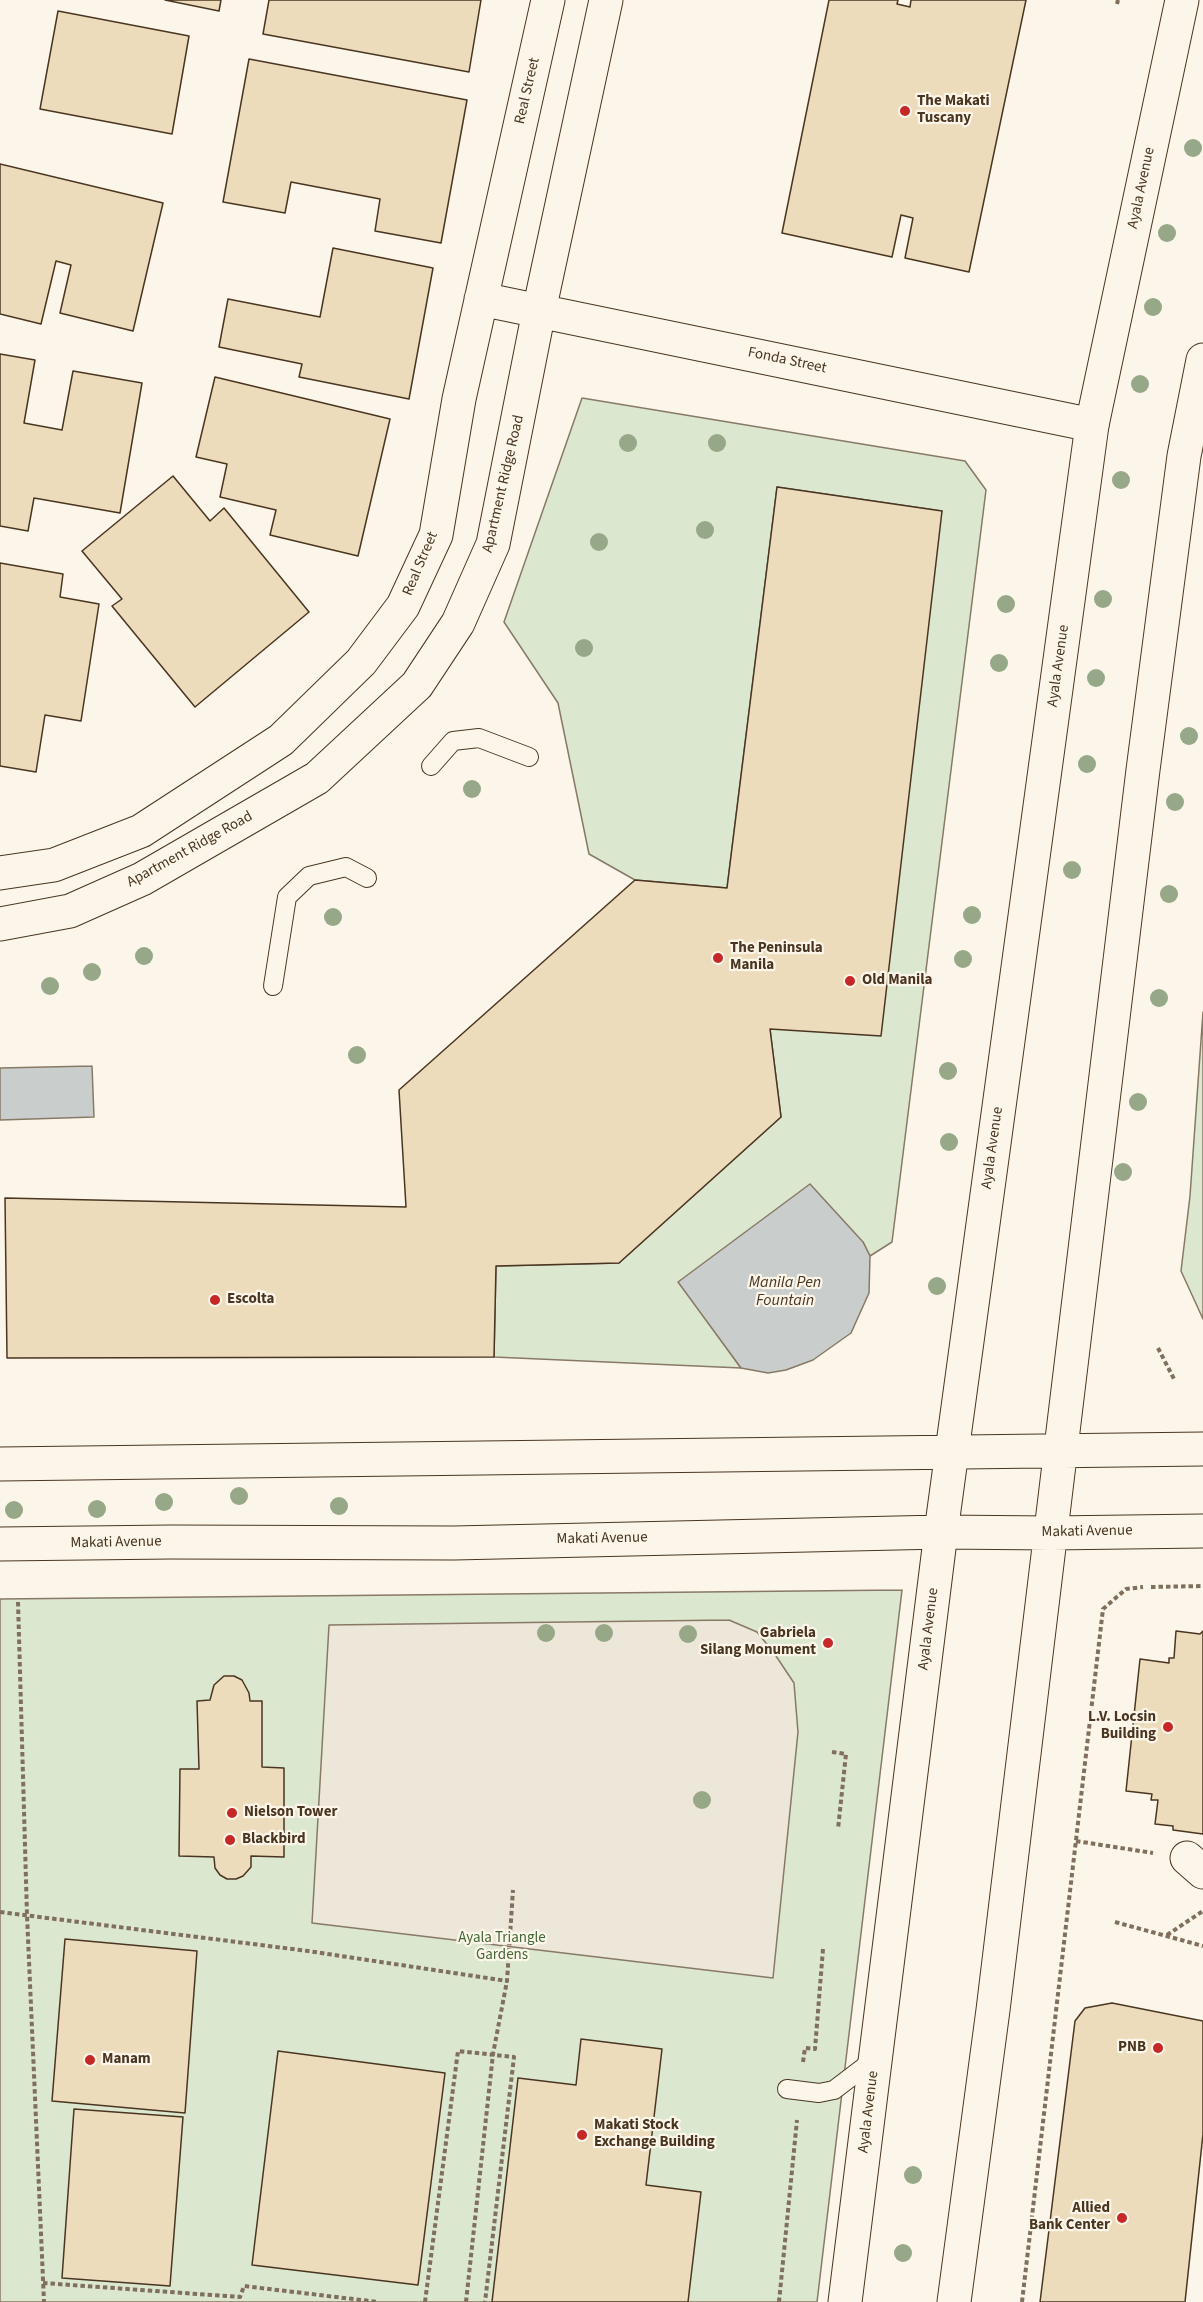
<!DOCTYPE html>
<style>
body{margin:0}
canvas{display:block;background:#fbf6e9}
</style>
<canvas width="1203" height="2302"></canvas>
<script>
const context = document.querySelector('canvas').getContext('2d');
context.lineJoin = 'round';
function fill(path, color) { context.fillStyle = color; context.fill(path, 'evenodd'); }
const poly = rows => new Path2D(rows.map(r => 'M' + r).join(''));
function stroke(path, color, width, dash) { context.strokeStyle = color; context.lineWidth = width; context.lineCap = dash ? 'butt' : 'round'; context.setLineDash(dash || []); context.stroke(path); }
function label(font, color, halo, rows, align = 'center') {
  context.font = font + ' "Source Sans 3",sans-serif'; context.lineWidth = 4.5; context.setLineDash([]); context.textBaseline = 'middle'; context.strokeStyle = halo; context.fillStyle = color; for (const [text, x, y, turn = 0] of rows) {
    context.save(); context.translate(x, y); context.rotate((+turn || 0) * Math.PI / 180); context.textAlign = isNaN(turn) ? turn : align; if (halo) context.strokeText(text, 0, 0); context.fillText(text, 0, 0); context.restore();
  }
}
const green = poly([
 [582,398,965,461,986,490,892,1242,870,1256,863,1242,679,1282,741,1368,494,1357,496,1266,619,1263,781,1117,770,1029,942,511,777,487,727,888,635,880,589,854,558,703,504,622,582,398],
 [1203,1012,1203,1319,1181,1271,1190,1196,1203,1012],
 [902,1590,817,2302,0,2302,0,1599,902,1590]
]);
fill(green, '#dce7d0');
stroke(green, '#887966', 1.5);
const parking = poly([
 [729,1620,757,1632,774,1653,794,1683,798,1732,773,1978,312,1923,329,1625,729,1620]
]);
fill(parking, '#ede7d9');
stroke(parking, '#887966', 1.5);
const water = poly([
 [92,1066,94,1117,0,1120,0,1068,92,1066],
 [810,1184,863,1242,870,1256,869,1293,851,1333,813,1360,786,1370,768,1373,741,1368,678,1282,810,1184]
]);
fill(water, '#c9cecd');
stroke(water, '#887966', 1.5);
const building = poly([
 [165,0,221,0,219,11,165,0],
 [269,0,481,0,469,72,263,34,269,0],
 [829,0,898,0,897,4,910,7,911,0,1026,0,969,272,905,258,913,218,901,215,892,257,782,233,829,0],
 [58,11,189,36,172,134,40,109,58,11],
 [249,59,467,100,441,243,375,231,380,199,291,182,285,213,223,202,249,59],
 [0,164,163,203,133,331,60,313,71,265,56,261,41,324,0,314,0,164],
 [333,248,433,268,409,399,299,377,302,364,219,347,228,299,320,317,333,248],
 [0,354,35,360,24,423,62,430,73,371,142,383,120,513,34,498,28,531,0,526,0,354],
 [215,377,390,419,358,556,270,535,276,510,220,497,227,464,196,457,215,377],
 [173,476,210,521,224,508,309,612,195,707,112,606,122,599,82,551,173,476],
 [777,487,942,511,881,1036,770,1029,781,1117,619,1263,496,1266,494,1357,7,1358,5,1198,406,1207,399,1090,635,880,727,888,777,487],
 [0,563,63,574,60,597,99,604,81,721,45,715,36,772,0,766,0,563],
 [1176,1631,1200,1634,1203,1631,1203,1834,1173,1830,1173,1826,1155,1824,1158,1800,1151,1800,1152,1794,1126,1791,1140,1659,1169,1663,1169,1658,1174,1658,1176,1631],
 [224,1676,234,1676,242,1680,249,1693,250,1701,262,1701,262,1767,284,1768,284,1857,251,1856,251,1867,243,1876,236,1879,227,1879,220,1875,215,1868,214,1857,179,1856,180,1769,199,1769,197,1701,210,1700,214,1685,224,1676],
 [65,1939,197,1951,185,2113,52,2101,65,1939],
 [1112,2003,1203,2021,1203,2134,1185,2302,1040,2302,1075,2021,1085,2008,1112,2003],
 [581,2039,662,2049,646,2185,701,2192,688,2302,492,2302,518,2078,576,2085,581,2039],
 [278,2051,445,2073,418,2285,252,2265,278,2051],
 [74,2109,183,2117,170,2286,62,2278,74,2109]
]);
fill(building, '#ecdcbc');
stroke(building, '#4a3520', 1.5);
const service = poly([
 [431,766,453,741,479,738,529,757],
 [273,986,287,897,309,876,346,867,367,878],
 [787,2089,819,2093,834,2090,876,2058]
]);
const minor = poly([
 [481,299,1092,425],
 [0,873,54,865,141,831,281,740,361,662,403,606,436,535,459,399,548,0],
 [0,924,70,911,142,879,317,778,417,685,458,623,493,544,539,311,606,0],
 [1187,1858,1203,1872]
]);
const secondary = poly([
 [0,1464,1203,1449],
 [0,1544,171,1542,454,1543,941,1532,1051,1533,1203,1531],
 [845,2302,941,1532,1092,425,1182,0],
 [954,2302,993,2010,1143,770,1184,456,1203,360]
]);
stroke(service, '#4a3520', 20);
stroke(minor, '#4a3520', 35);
stroke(secondary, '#4a3520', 35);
stroke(poly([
 [1117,4,1118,0],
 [1158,1348,1174,1379],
 [1151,1587,1203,1586],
 [18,1602,27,1915,44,2302],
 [832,1752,846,1754,838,1829],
 [1076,1841,1153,1853],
 [0,1912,308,1951,507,1981,513,1890],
 [1115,1922,1203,1946],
 [1167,1935,1203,1911],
 [803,2062,805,2048,815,2049,823,1949],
 [43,2283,240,2297,244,2286,378,2302],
 [425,2302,458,2051,514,2057,485,2302],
 [466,2302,493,2054,507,1981],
 [779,2302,797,2120],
 [1022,2302,1103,1609,1126,1589,1143,1587]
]), '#7f6f5c', 4, [4.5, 3]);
stroke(service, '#fbf6e9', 18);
stroke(minor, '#fbf6e9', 33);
stroke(secondary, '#fbf6e9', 33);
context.fillStyle = '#96a887';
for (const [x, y] of [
 [1193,148],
 [1167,233],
 [1153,307],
 [1140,384],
 [628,443],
 [717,443],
 [1121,480],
 [705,530],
 [599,542],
 [1103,599],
 [1006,604],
 [584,648],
 [999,663],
 [1096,678],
 [1189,736],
 [1087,764],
 [472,789],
 [1175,802],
 [1072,870],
 [1169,894],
 [972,915],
 [333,917],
 [144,956],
 [963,959],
 [92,972],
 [50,986],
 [1159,998],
 [357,1055],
 [948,1071],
 [1138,1102],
 [949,1142],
 [1123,1172],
 [937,1286],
 [239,1496],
 [164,1502],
 [339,1506],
 [97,1509],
 [14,1510],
 [546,1633],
 [604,1633],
 [688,1634],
 [702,1800],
 [913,2175],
 [903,2253]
]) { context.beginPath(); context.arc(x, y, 9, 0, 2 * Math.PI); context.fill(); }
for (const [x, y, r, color] of [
 [905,111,6,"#c62828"],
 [718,958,6,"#c62828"],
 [850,981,6,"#c62828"],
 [215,1300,6,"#c62828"],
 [828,1643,6,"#c62828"],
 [1168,1727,6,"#c62828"],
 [232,1813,6,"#c62828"],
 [230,1840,6,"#c62828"],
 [1158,2048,6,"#c62828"],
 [90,2060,6,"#c62828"],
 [582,2135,6,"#c62828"],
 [1122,2218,6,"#c62828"]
]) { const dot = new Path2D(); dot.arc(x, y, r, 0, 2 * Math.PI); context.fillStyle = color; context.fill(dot); stroke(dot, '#fbf6e9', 2); }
label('15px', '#4a3520', '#fbf6e9', [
 ["Real Street",528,91,-77],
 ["Ayala Avenue",1142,188,-78],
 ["Fonda Street",787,361,12],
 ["Apartment Ridge Road",504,484,-77],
 ["Real Street",421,564,-67],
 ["Ayala Avenue",1059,666,-82],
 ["Apartment Ridge Road",190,850,-29],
 ["Ayala Avenue",993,1148,-82],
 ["Makati Avenue",1087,1532,-1],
 ["Makati Avenue",602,1539,-1],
 ["Makati Avenue",116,1543,-1],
 ["Ayala Avenue",929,1629,-83],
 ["Ayala Avenue",869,2112,-83]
]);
label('bold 15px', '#4a3520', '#fbf6e9', [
 ["The Makati",917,102],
 ["Tuscany",917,119],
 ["The Peninsula",730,949],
 ["Manila",730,966],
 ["Old Manila",862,981],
 ["Escolta",227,1300],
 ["Gabriela",816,1634,"right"],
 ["Silang Monument",816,1651,"right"],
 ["L.V. Locsin",1156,1718,"right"],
 ["Building",1156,1735,"right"],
 ["Nielson Tower",244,1813],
 ["Blackbird",242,1840],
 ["PNB",1146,2048,"right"],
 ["Manam",102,2060],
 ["Makati Stock",594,2126],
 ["Exchange Building",594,2143],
 ["Allied",1110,2209,"right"],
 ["Bank Center",1110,2226,"right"]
], 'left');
label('15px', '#436837', '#fbf6e9', [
 ["Ayala Triangle",502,1939],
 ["Gardens",502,1956]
]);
label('italic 16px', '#4a3520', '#fbf6e9', [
 ["Manila Pen",785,1283],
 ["Fountain",785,1301]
]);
</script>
